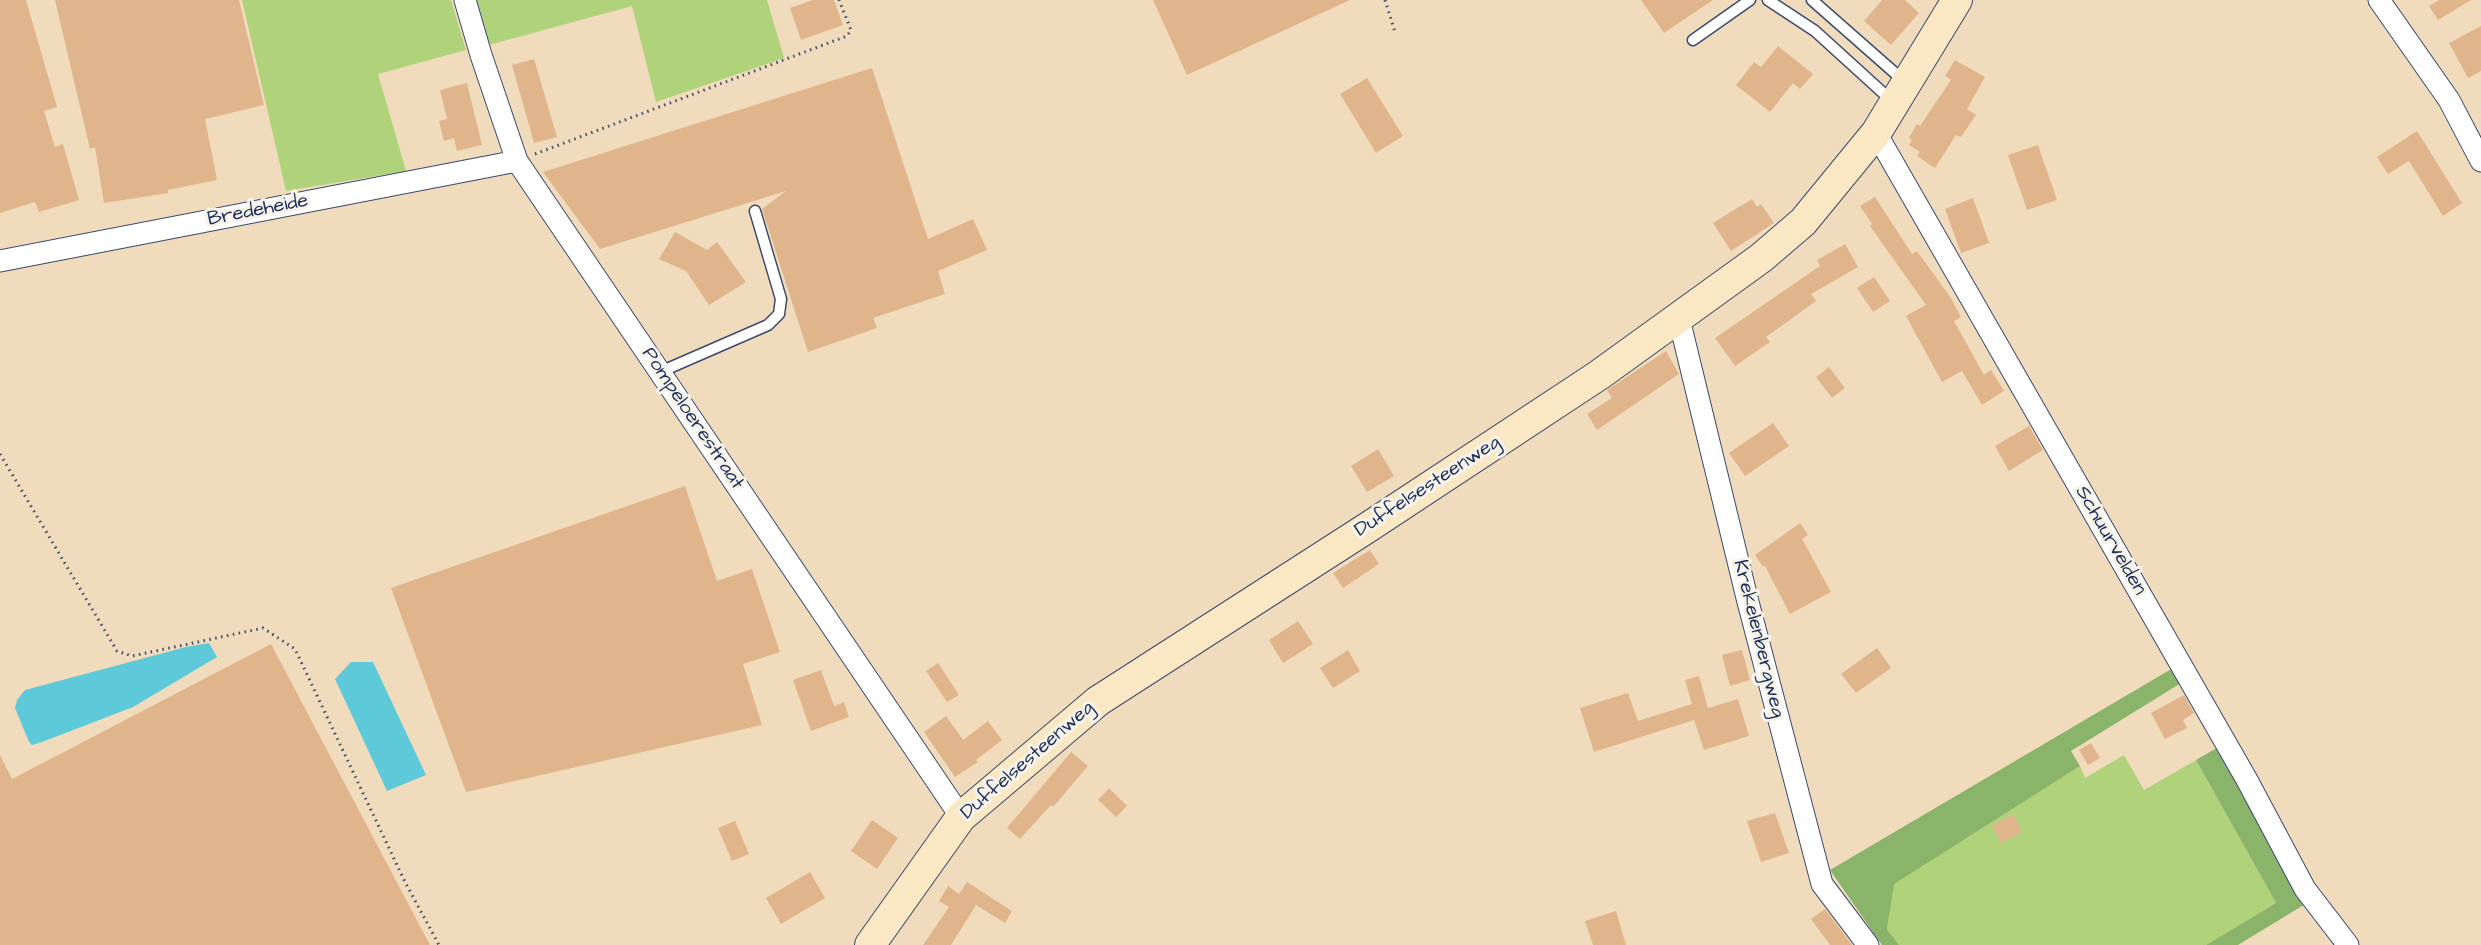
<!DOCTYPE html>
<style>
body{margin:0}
canvas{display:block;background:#f0dcbc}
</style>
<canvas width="2481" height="945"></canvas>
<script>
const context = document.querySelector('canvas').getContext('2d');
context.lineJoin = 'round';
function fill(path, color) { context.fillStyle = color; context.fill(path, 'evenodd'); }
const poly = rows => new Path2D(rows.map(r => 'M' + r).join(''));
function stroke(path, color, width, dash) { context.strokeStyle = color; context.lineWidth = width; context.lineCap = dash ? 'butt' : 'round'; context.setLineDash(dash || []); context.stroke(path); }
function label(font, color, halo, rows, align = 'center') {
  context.font = font + ' "Architects Daughter",sans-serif'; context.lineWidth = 6; context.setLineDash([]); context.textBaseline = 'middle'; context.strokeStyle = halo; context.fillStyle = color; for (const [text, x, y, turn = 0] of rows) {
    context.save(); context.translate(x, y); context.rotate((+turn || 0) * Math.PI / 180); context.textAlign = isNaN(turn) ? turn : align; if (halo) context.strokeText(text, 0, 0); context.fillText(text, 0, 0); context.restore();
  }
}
fill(poly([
 [242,0,451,0,466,50,378,74,406,171,286,191],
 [472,0,767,0,784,58,656,102,632,6,485,46],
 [2124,755,2144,790,2196,760,2276,903,2206,945,1899,945,1887,929,1893,884,2080,766,2085,778]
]), '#afd27b');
fill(poly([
 [2173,668,2181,683,2071,751,2080,766,1894,884,1887,929,1899,945,1882,945,1830,870],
 [2220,746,2307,903,2238,945,2206,945,2276,903,2196,760]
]), '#8bb46b');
fill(poly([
 [209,643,217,657,133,707,42,742,32,745,29,742,15,708,17,700,25,690,186,647],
 [351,662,373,662,426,775,387,791,335,679]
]), '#5ec9d8');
fill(poly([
 [0,0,26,0,57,107,44,111,55,147,63,144,79,200,39,212,35,202,0,213],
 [55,0,239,0,264,105,205,119,217,180,168,190,168,193,104,203,95,147,90,149],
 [813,0,834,0,843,25,801,40,790,8],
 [1153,0,1350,0,1187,75],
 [1641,0,1713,0,1664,33],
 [1882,0,1905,0,1919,13,1891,45,1864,21],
 [2439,0,2471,0,2438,20,2429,6],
 [2481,26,2481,71,2468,78,2449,43],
 [1778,46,1813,74,1800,89,1793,83,1770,112,1736,85,1754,62,1761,67],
 [534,59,557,137,534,143,512,65],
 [1955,60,1985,77,1967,109,1976,115,1961,137,1956,135,1935,168,1917,156,1920,152,1909,145,1912,140,1909,138,1917,124,1920,126,1951,80,1945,76],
 [872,68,928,239,973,219,987,250,938,271,945,294,873,318,877,328,808,352,762,209,786,191,600,249,543,172],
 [1367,78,1403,136,1376,153,1340,94],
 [467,83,482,145,457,151,454,138,444,141,439,121,447,119,440,90],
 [2417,131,2462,203,2443,216,2409,161,2388,174,2377,157],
 [2038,145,2057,200,2027,210,2008,155],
 [1875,197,1912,254,1917,251,1951,298,1961,317,1954,321,1984,375,1991,370,2004,391,1982,405,1962,371,1942,382,1906,316,1926,305,1870,226,1872,224,1860,206],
 [1973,198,1989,243,1961,253,1945,209],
 [1752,199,1757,207,1761,204,1774,223,1731,251,1713,223],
 [675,232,707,250,717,242,746,282,709,305,686,271,659,259],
 [1845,244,1858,267,1811,294,1816,301,1766,337,1770,342,1735,366,1715,338,1820,266,1817,260],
 [1874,277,1890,301,1873,312,1857,288],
 [1666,351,1679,374,1597,430,1587,414,1612,398,1607,390],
 [1829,367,1845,388,1832,398,1816,377],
 [1773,423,1789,446,1745,476,1729,453],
 [2029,426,2043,450,2009,471,1995,446],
 [1378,449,1394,476,1367,492,1351,466],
 [685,486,717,581,752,569,780,652,743,664,762,725,466,792,391,588],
 [1800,523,1808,535,1802,539,1831,592,1790,614,1765,566,1763,567,1755,555],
 [1370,550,1379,564,1343,588,1333,573],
 [1298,621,1313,644,1283,663,1269,640],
 [271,644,430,945,0,945,0,755,12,779],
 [1877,648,1891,668,1856,693,1841,674],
 [1348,650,1360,671,1333,688,1320,668],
 [1742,650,1750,680,1730,686,1722,655],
 [938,663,959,695,947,702,926,671],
 [821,670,834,706,844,702,849,717,811,731,793,680],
 [1699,676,1708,708,1738,699,1749,736,1704,750,1694,720,1594,752,1580,708,1628,693,1638,721,1692,704,1685,680],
 [2184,695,2194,713,2183,720,2187,728,2165,739,2151,713],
 [946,716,963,740,988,721,1002,740,976,760,978,762,955,777,924,732],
 [2091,743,2100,758,2088,765,2079,750],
 [1071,752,1088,766,1053,807,1051,805,1020,839,1007,828],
 [1109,788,1127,806,1116,817,1098,800],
 [1775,813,1789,853,1761,862,1747,821],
 [2013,814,2022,832,2001,843,1992,825],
 [872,820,898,838,877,869,851,851],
 [735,821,749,854,732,861,718,828],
 [810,872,825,898,781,924,766,898],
 [967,882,1012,911,1005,923,976,905,951,945,923,945,949,907,939,901,948,886,959,894],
 [1825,909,1852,945,1830,945,1811,919],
 [1616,911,1626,945,1593,945,1585,921]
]), '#e0b58c');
const lane = poly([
 [1768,0,1815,31,1892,101],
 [1812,0,1904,81],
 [1693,40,1750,0],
 [660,372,768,325,779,314,781,299,755,211]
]);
const street = poly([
 [465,0,481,55,517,161,961,817],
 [2379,0,2449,100,2481,161],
 [1876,133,2247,780,2305,889,2348,945],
 [0,261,517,161],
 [1679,319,1748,602,1822,884,1868,945]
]);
const secondary = poly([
 [870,945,961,817,1098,701,1370,526,1599,375,1761,258,1803,222,1876,133,1957,0]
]);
stroke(lane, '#3b496c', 13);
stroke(street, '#3b496c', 23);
stroke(secondary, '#3b496c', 32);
stroke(poly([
 [1385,0,1395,32],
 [535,154,847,36,851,30,839,0],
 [0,454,117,651,132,656,263,628,295,649,405,882,439,945]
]), '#3b496c', 3, [1.5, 4.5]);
stroke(lane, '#fff', 10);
stroke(street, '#fff', 21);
stroke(secondary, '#fae7c3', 30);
label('20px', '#1b2f5e', '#f7f3e8', [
 ["Bredeheide",258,211,-11],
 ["Pompeloerestraat",692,419,56],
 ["Duffelsesteenweg",1428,487,-33],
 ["Schuurvelden",2110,541,60],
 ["Krekelenbergweg",1758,639,76],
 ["Duffelsesteenweg",1028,761,-41]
]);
</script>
